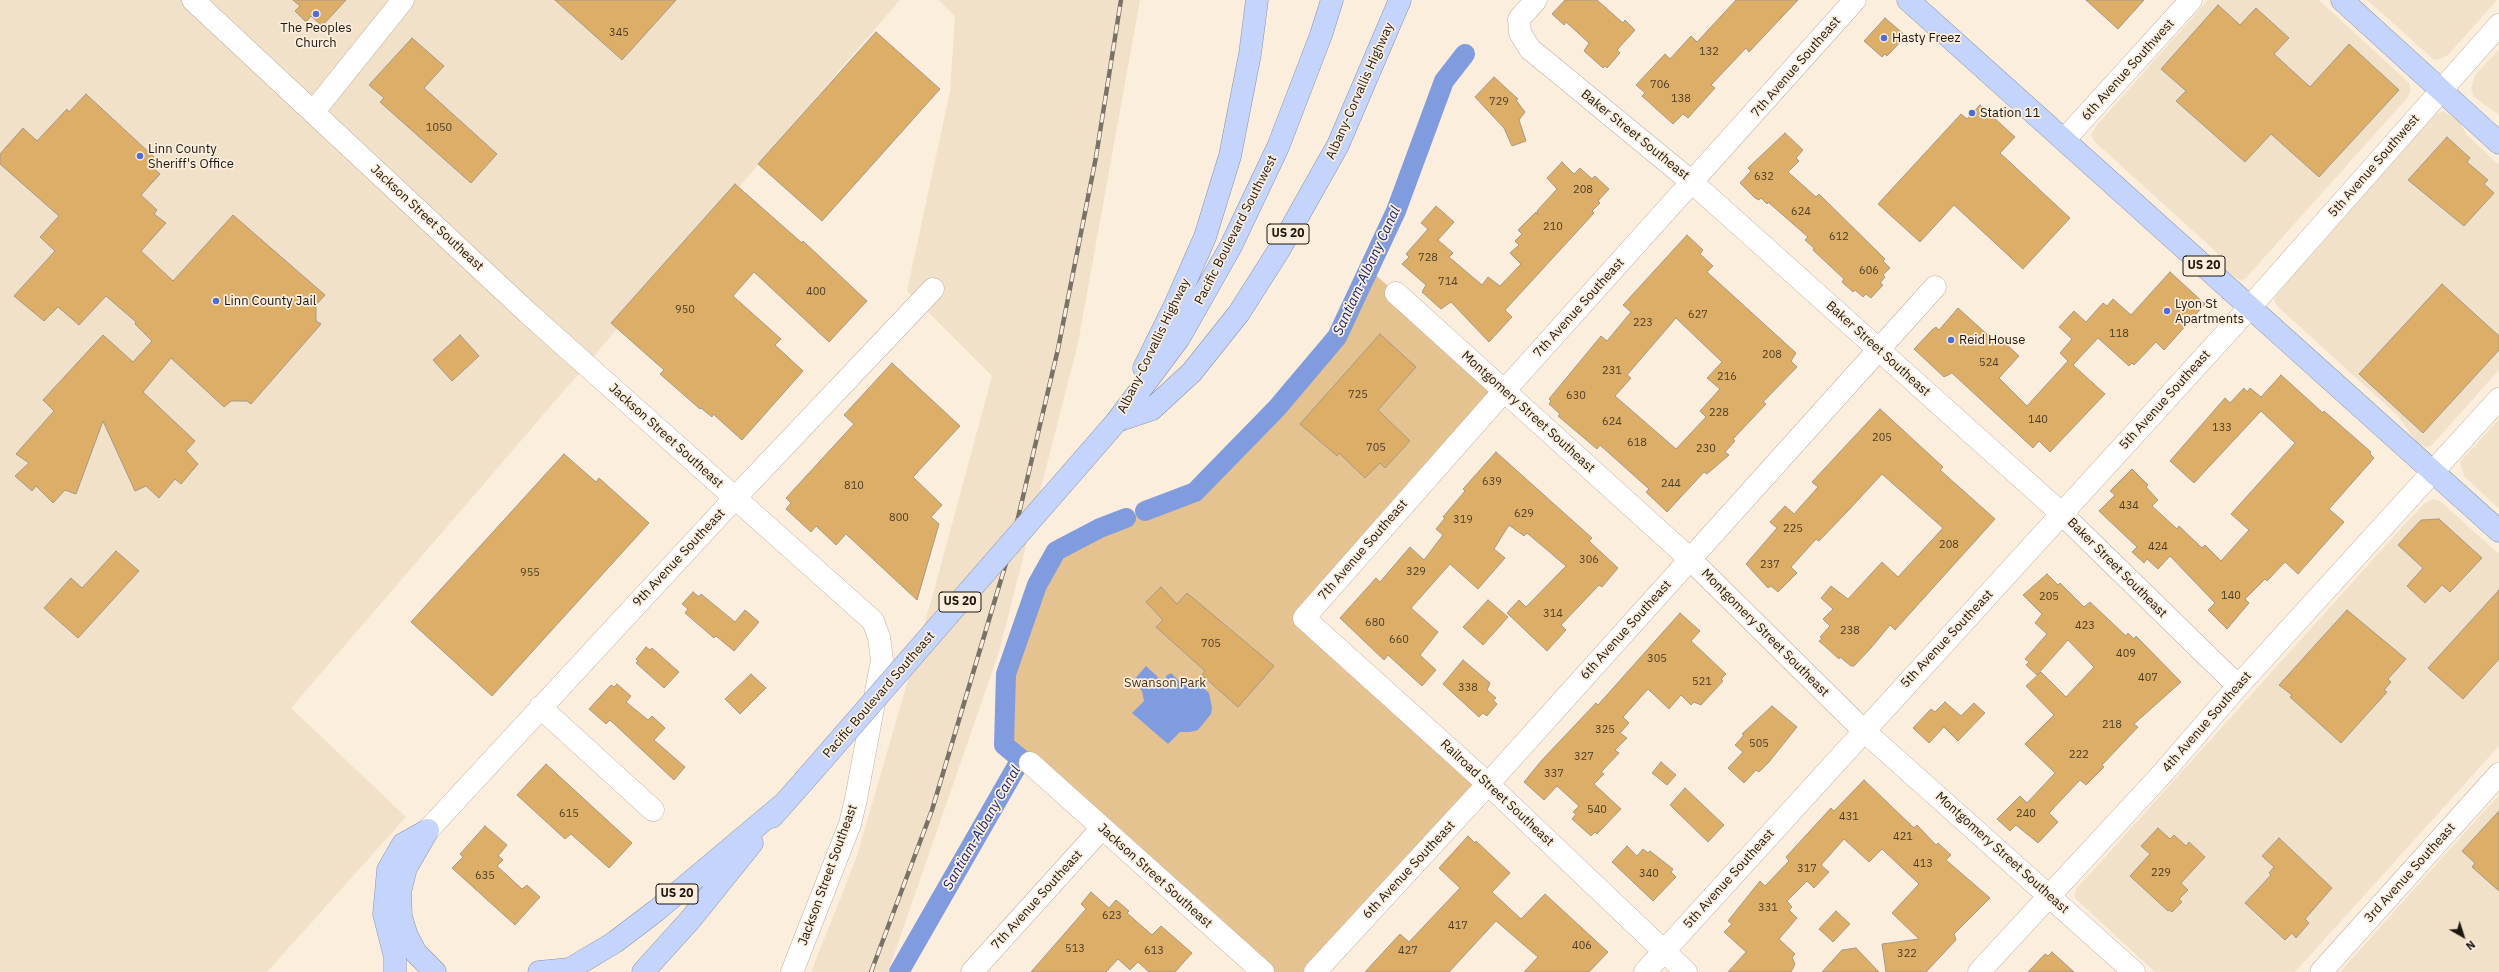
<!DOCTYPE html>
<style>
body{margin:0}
#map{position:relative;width:2499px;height:972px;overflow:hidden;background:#fbeedc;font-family:"IBM Plex Sans",sans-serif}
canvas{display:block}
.north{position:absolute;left:2443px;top:916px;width:40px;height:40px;-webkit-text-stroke:3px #fbeedc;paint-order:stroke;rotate:141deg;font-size:11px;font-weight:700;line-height:16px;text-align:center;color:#1c1711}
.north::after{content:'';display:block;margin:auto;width:14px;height:18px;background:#1c1711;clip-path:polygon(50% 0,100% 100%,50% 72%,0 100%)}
</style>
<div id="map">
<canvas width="2499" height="972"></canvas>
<div class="north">N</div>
</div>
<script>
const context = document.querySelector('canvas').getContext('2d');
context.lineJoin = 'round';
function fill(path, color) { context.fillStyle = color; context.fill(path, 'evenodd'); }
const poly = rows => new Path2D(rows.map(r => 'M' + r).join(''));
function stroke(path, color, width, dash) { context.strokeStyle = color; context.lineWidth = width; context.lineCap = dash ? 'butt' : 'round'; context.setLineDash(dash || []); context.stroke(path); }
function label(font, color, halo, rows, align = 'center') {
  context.font = font + ' "IBM Plex Sans",sans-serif'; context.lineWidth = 3.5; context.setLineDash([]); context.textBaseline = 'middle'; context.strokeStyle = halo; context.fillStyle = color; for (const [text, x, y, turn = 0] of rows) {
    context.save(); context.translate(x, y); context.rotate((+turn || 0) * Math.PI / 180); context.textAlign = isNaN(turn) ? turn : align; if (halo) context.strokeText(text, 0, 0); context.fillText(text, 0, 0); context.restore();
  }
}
fill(poly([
 [0,0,900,0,291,708,406,817,267,972,0,972],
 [938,0,1140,0,1078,343,999,652,888,972,811,972,856,859,935,587,992,376,907,291,950,91,955,16],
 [2208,0,2319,0,2409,83,2411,90,2407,98,2245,279,2240,280,2223,268,2221,258,2213,249,2094,141,2091,135,2097,125],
 [2367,0,2497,0,2448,55,2438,60,2433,59],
 [2499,49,2499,115,2474,97,2471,88,2475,75],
 [2444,111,2460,122,2466,134,2499,165,2499,370,2431,446,2426,447,2417,443,2398,416,2277,306,2274,300,2277,294,2436,114],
 [2499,419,2499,509,2464,476,2460,462],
 [2433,499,2440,501,2499,554,2499,746,2295,972,2155,972,2077,900,2074,895,2077,888,2404,525,2425,503],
 [2499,795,2499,972,2340,972,2458,840]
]), '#f2e1c9');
fill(poly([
 [1370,270,1505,390,1304,618,1488,784,1315,972,1262,972,1004,745,1006,674,1037,585,1056,551,1100,528,1195,492,1277,408,1337,337]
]), '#e5c391');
fill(poly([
 [1146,666,1161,680,1160,683,1166,680,1166,676,1171,673,1182,684,1186,680,1193,681,1200,684,1209,693,1212,707,1211,714,1198,730,1190,732,1180,732,1168,744,1132,713,1144,701,1142,691,1133,681]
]), '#819bdf');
stroke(poly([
 [1145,511,1195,492,1277,408,1337,337,1396,211,1444,81,1465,54],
 [899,972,1021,759,1004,745,1006,674,1037,585,1056,551,1100,528,1126,518]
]), '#819bdf', 20);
const building = poly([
 [293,0,346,0,322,26,311,16,306,22,295,11,300,6,293,0],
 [555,0,676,0,622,60,555,0],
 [1565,0,1597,0,1623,23,1625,20,1635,30,1617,50,1620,53,1607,68,1605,66,1603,68,1584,51,1589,43,1566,22,1564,25,1552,14,1565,0],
 [1736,0,1798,0,1749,52,1746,48,1711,85,1715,88,1688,118,1683,114,1673,124,1642,96,1645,93,1636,85,1665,54,1670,59,1691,36,1697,42,1736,0],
 [2086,0,2144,0,2118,29,2086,0],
 [2218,5,2240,25,2256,8,2289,38,2274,54,2310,87,2349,44,2399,90,2319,177,2271,134,2245,162,2176,101,2186,91,2161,69,2218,5],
 [1885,18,1906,36,1887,56,1885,54,1882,57,1864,41,1885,18],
 [876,32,940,89,822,221,758,164,876,32],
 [412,38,444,66,424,88,497,154,471,183,380,102,384,98,369,85,412,38],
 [1494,77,1518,99,1516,100,1525,112,1519,120,1526,141,1512,146,1504,128,1475,97,1494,77],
 [86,94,154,157,149,164,160,174,141,195,157,210,154,214,166,223,141,251,173,281,233,215,325,295,316,305,316,321,321,324,251,404,247,401,231,401,224,407,171,358,143,392,195,441,186,451,198,464,181,484,175,479,159,498,146,486,135,491,103,421,76,494,65,490,53,503,36,486,32,491,15,476,29,463,16,454,54,411,43,400,103,335,133,362,152,341,135,324,136,322,106,296,79,325,58,307,44,321,14,296,55,251,40,237,59,216,0,164,0,154,23,128,37,141,67,109,69,112,86,94],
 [1980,105,2015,137,2000,153,2070,218,2023,269,1954,205,1920,242,1878,204,1961,114,1967,119,1980,105],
 [1785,133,1803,150,1796,158,1799,161,1788,172,1816,197,1819,194,1885,259,1883,261,1890,268,1883,275,1885,277,1880,283,1883,285,1871,298,1866,294,1863,297,1855,290,1853,292,1842,282,1844,279,1813,250,1814,248,1805,240,1808,237,1768,202,1767,204,1761,198,1759,200,1755,198,1740,183,1751,171,1748,168,1785,133],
 [2447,137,2470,158,2467,162,2488,180,2484,184,2494,193,2464,226,2408,180,2447,137],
 [1562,162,1574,174,1580,168,1592,179,1595,176,1609,189,1598,201,1600,203,1592,211,1594,213,1505,310,1512,317,1489,342,1451,302,1441,309,1422,292,1426,285,1402,264,1409,257,1406,254,1428,229,1421,223,1436,206,1454,222,1438,240,1453,253,1449,257,1482,285,1488,277,1500,286,1521,264,1510,253,1519,245,1515,241,1522,234,1518,230,1536,212,1538,215,1537,211,1557,189,1547,178,1562,162],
 [735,184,802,243,803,241,867,301,829,342,754,272,733,296,781,339,775,345,803,371,742,440,713,414,712,417,701,408,700,409,660,374,664,370,611,323,735,184],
 [1687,235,1703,250,1700,254,1713,266,1707,272,1796,353,1791,361,1797,367,1763,402,1766,404,1733,439,1735,441,1725,452,1729,455,1707,474,1704,472,1667,512,1646,492,1649,489,1600,445,1597,449,1558,416,1560,414,1549,404,1551,401,1549,399,1601,336,1607,341,1631,312,1623,305,1687,235],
 [1676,318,1722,362,1707,378,1720,389,1700,411,1706,417,1676,449,1615,396,1631,378,1627,375,1676,318],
 [2170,272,2205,304,2164,350,2156,342,2134,365,2132,363,2129,366,2098,338,2073,365,2105,394,2050,452,2039,441,2033,448,1952,373,1944,377,1914,349,1932,330,1936,327,1939,330,1958,308,2000,346,2004,342,2019,356,1999,378,2027,406,2068,361,2060,353,2072,339,2059,327,2074,311,2086,322,2103,303,2107,306,2113,299,2131,315,2170,272],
 [2442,284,2499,336,2499,350,2423,433,2359,374,2442,284],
 [1380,334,1416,367,1378,410,1410,441,1385,468,1380,463,1365,478,1339,453,1337,456,1300,424,1380,334],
 [460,335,479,356,452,381,433,360,460,335],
 [892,363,960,426,913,477,942,505,931,517,939,524,917,600,846,534,836,545,816,526,811,532,786,509,791,503,786,498,854,424,844,415,892,363],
 [2281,375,2323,413,2324,411,2371,452,2370,454,2374,458,2329,509,2344,522,2298,574,2285,562,2267,581,2265,579,2245,599,2249,603,2227,629,2208,610,2215,603,2170,556,2158,569,2147,559,2144,563,2132,552,2137,547,2099,511,2115,495,2110,491,2132,469,2148,485,2146,487,2158,500,2152,506,2177,529,2179,526,2202,548,2205,545,2221,561,2249,530,2231,514,2295,443,2261,411,2194,483,2170,461,2225,398,2230,403,2244,388,2247,392,2250,388,2261,397,2281,375],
 [1880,409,1943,467,1940,470,1995,519,1895,630,1890,625,1871,648,1854,666,1851,666,1840,657,1839,659,1819,641,1822,639,1820,637,1830,626,1823,619,1833,609,1821,598,1831,586,1848,599,1882,562,1898,577,1943,528,1882,474,1846,513,1819,541,1816,539,1791,567,1797,573,1778,592,1771,586,1768,588,1746,564,1777,528,1770,522,1785,506,1794,514,1818,487,1812,482,1880,409],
 [1496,452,1592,538,1589,541,1618,568,1602,587,1599,585,1561,625,1566,630,1547,651,1507,613,1519,600,1526,607,1566,566,1527,533,1524,536,1509,525,1494,549,1505,558,1478,589,1450,564,1411,608,1438,632,1420,655,1436,670,1422,686,1388,655,1384,660,1340,618,1376,578,1380,582,1410,547,1424,560,1443,535,1436,529,1445,518,1443,517,1465,491,1463,489,1496,452],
 [564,454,596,482,599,478,649,523,492,696,411,622,564,454],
 [2439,519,2482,558,2450,592,2442,585,2425,603,2407,586,2423,568,2398,545,2421,520,2439,519],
 [116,551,139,571,78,638,44,608,71,578,82,588,116,551],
 [2047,574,2058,585,2060,583,2084,607,2090,602,2126,636,2128,633,2134,639,2136,636,2181,682,2134,724,2138,727,2102,765,2104,767,2086,785,2080,780,2049,813,2058,822,2038,843,2016,825,2010,831,1997,819,2020,796,2027,803,2055,773,2025,744,2054,715,2026,686,2041,672,2066,697,2094,667,2068,640,2037,675,2026,665,2029,662,2025,659,2047,634,2035,623,2042,614,2023,595,2047,574],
 [1161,587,1177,604,1187,593,1274,666,1238,707,1202,675,1205,671,1156,627,1163,620,1146,602,1161,587],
 [2499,590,2499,659,2463,699,2428,668,2499,590],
 [693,592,699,597,701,594,735,622,745,610,759,622,734,651,716,636,714,638,685,613,688,609,682,604,693,592],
 [1488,600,1508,617,1483,645,1463,627,1488,600],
 [2347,610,2406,659,2388,679,2391,682,2384,690,2387,692,2341,743,2290,697,2292,695,2279,685,2347,610],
 [1680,613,1700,631,1691,641,1726,674,1721,679,1723,681,1701,705,1694,702,1691,705,1681,695,1669,709,1648,689,1623,717,1629,723,1620,733,1627,738,1615,750,1619,753,1601,772,1604,774,1594,784,1621,809,1597,834,1595,832,1591,836,1572,819,1576,814,1573,812,1579,806,1557,786,1544,800,1524,782,1542,760,1596,703,1598,705,1680,613],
 [646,647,650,650,652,648,679,672,664,688,636,663,638,661,636,659,646,647],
 [1463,660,1490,683,1487,690,1496,698,1493,700,1497,704,1487,716,1483,713,1479,717,1443,684,1463,660],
 [751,674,766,688,740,714,725,699,751,674],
 [617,684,631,696,626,702,648,720,652,716,665,728,654,740,685,767,674,780,610,720,606,724,589,709,611,685,614,687,617,684],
 [1945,702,1961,716,1974,703,1985,713,1958,741,1944,727,1929,743,1913,728,1931,709,1935,712,1945,702],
 [1772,706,1797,727,1769,762,1759,772,1756,770,1744,783,1728,768,1743,752,1735,745,1744,735,1742,734,1772,706],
 [1661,762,1676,775,1667,785,1652,773,1661,762],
 [546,764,632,843,609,868,571,834,565,839,517,795,546,764],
 [1864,780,1914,828,1917,825,1936,845,1938,843,1951,855,1946,860,1990,898,1954,934,1956,940,1926,972,1886,972,1882,944,1919,939,1892,913,1919,884,1882,849,1869,862,1844,839,1821,865,1829,872,1814,888,1807,881,1787,901,1792,907,1789,910,1797,918,1779,939,1795,954,1792,957,1795,964,1791,972,1728,972,1746,952,1724,932,1732,924,1728,921,1760,881,1765,886,1789,861,1786,857,1831,808,1834,811,1864,780],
 [1685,788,1724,825,1708,842,1670,805,1685,788],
 [2499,811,2499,891,2472,867,2475,863,2462,851,2499,811],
 [485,826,507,845,498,856,503,860,497,866,522,889,527,885,540,897,515,925,452,868,463,857,460,854,485,826],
 [2158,828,2170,839,2174,835,2186,846,2189,842,2205,857,2181,883,2188,890,2179,899,2182,902,2172,912,2169,910,2168,911,2130,876,2150,854,2141,846,2158,828],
 [1468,836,1475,843,1476,841,1510,873,1492,892,1521,919,1545,894,1608,952,1589,972,1524,972,1538,957,1496,921,1449,972,1365,972,1400,934,1409,942,1460,888,1439,868,1468,836],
 [2279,838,2332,888,2305,919,2309,923,2296,938,2292,933,2285,940,2245,903,2271,875,2269,873,2274,867,2262,856,2279,838],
 [1627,846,1637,856,1643,849,1648,853,1650,851,1673,869,1671,872,1676,877,1653,901,1612,862,1627,846],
 [1091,892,1109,908,1116,900,1129,911,1127,913,1152,935,1161,926,1192,953,1175,972,1149,972,1138,962,1130,970,1118,959,1106,972,1031,972,1086,909,1081,904,1091,892],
 [1836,911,1850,924,1833,942,1819,929,1836,911],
 [1856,948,1879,972,1822,972,1842,950,1856,948],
 [2052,952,2074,972,2028,972,2045,954,2048,956,2052,952]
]);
fill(building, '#ddae67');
stroke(building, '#a59988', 1);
const minor = poly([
 [193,0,528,313,873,621,879,637,882,660,856,799,850,824,792,972],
 [1536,0,1519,19,1520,33,1530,49,1693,183,2062,514,2238,686],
 [314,111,403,0],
 [2064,140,2191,0],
 [1396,293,1690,559,1863,730,2134,972],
 [540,707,653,810],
 [1030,763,1263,972],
 [428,830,735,498,933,289],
 [972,972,1102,828],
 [1315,972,1488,784,1935,287],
 [1645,972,2250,307,2499,25],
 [1686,972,1488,784,1304,618,1505,390,1855,0],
 [1979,972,2162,774,2238,686,2499,399],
 [2321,972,2499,774]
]);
const highway = poly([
 [1908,0,2499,531],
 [2342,0,2499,143],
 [1144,368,1176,303,1205,237,1230,156,1250,54,1257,0],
 [1117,421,1152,409,1192,372,1239,313,1279,250,1338,145,1400,0],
 [1117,421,1179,338,1231,246,1278,147,1321,35,1332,0],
 [772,817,803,782],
 [428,830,406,868,400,892,401,917,407,936,416,953,435,972],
 [395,972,395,957,384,914,388,870,403,844,428,830],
 [539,972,570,969],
 [565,972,615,942,657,910,782,805],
 [643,972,690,920,752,843]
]);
stroke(minor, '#bcb09f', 23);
stroke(highway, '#8992aa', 23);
stroke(minor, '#fff', 22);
stroke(highway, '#c4d4fc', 22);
const rail = poly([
 [871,972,932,810,1012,543,1058,349,1096,157,1121,0]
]);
stroke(rail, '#7a7267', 4.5);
stroke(rail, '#fbeedc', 3, [9]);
const highwayBridge = poly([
 [803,782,1117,421]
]);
stroke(highwayBridge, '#8992aa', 23, []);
stroke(highwayBridge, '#c4d4fc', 22);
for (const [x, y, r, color] of [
 [316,14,4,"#4a6ce0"],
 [1884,38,4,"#4a6ce0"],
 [1972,113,4,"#4a6ce0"],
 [140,156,4,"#4a6ce0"],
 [216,301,4,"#4a6ce0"],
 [2167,311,4,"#4a6ce0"],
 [1951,340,4,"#4a6ce0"]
]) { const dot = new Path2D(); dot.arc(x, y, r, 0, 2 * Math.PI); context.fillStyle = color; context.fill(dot); stroke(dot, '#fbeedc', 1.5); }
label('11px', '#4c3d26', null, [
 ["345",619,33],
 ["132",1709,52],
 ["706",1660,85],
 ["138",1681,99],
 ["729",1499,102],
 ["1050",439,128],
 ["632",1764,177],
 ["208",1583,190],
 ["624",1801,212],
 ["210",1553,227],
 ["612",1839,237],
 ["728",1428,258],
 ["606",1869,271],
 ["714",1448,282],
 ["400",816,292],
 ["950",685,310],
 ["627",1698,315],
 ["223",1643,323],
 ["118",2119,334],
 ["208",1772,355],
 ["524",1989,363],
 ["231",1612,371],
 ["216",1727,377],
 ["725",1358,395],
 ["630",1576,396],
 ["228",1719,413],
 ["140",2038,420],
 ["624",1612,422],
 ["133",2222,428],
 ["205",1882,438],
 ["618",1637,443],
 ["705",1376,448],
 ["230",1706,449],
 ["639",1492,482],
 ["244",1671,484],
 ["810",854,486],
 ["434",2129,506],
 ["629",1524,514],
 ["800",899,518],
 ["319",1463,520],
 ["225",1793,529],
 ["208",1949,545],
 ["424",2158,547],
 ["306",1589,560],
 ["237",1770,565],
 ["329",1416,572],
 ["955",530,573],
 ["140",2231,596],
 ["205",2049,597],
 ["314",1553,614],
 ["680",1375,623],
 ["423",2085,626],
 ["238",1850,631],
 ["660",1399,640],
 ["705",1211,644],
 ["409",2126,654],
 ["305",1657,659],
 ["407",2148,678],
 ["521",1702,682],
 ["338",1468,688],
 ["218",2112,725],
 ["325",1605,730],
 ["505",1759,744],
 ["222",2079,755],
 ["327",1584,757],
 ["337",1554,774],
 ["540",1597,810],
 ["615",569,814],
 ["240",2026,814],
 ["431",1849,817],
 ["421",1903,837],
 ["413",1923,864],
 ["317",1807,869],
 ["229",2161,873],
 ["340",1649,874],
 ["635",485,876],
 ["331",1768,908],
 ["623",1112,916],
 ["417",1458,926],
 ["406",1582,946],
 ["513",1075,949],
 ["613",1154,951],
 ["427",1408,951],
 ["322",1907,954]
]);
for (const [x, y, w] of [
 [1288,234,42],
 [2204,266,42],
 [960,602,42],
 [677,894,42]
]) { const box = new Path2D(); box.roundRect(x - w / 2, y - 10, w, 20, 3); context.fillStyle = '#fbeedc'; context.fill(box); stroke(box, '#1c1711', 1); }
label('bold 12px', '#1c1711', null, [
 ["US 20",1288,234],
 ["US 20",2204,266],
 ["US 20",960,602],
 ["US 20",677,894]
]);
label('13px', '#1c1711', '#fbeedc', [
 ["The Peoples",316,28,"center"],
 ["Church",316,43,"center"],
 ["Hasty Freez",1892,38],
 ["Station 11",1980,113],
 ["Linn County",148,149],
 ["Sheriff's Office",148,164],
 ["Linn County Jail",224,301],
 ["Lyon St",2175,304],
 ["Apartments",2175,319],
 ["Reid House",1959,340]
], 'left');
label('13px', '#1c1711', '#fbeedc', [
 ["7th Avenue Southeast",1796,67,-49],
 ["6th Avenue Southwest",2128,70,-48],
 ["Albany-Corvallis Highway",1360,91,-66],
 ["Baker Street Southeast",1635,135,39],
 ["5th Avenue Southwest",2374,166,-49],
 ["Jackson Street Southeast",427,218,43],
 ["Pacific Boulevard Southwest",1236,230,-63],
 ["7th Avenue Southeast",1579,308,-48],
 ["Albany-Corvallis Highway",1154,346,-64],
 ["Baker Street Southeast",1878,349,42],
 ["5th Avenue Southeast",2165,400,-48],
 ["Montgomery Street Southeast",1528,412,42],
 ["Jackson Street Southeast",666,436,42],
 ["7th Avenue Southeast",1363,550,-49],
 ["9th Avenue Southeast",679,558,-47],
 ["Baker Street Southeast",2117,568,45],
 ["6th Avenue Southeast",1626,630,-48],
 ["Montgomery Street Southeast",1765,633,45],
 ["5th Avenue Southeast",1947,639,-47],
 ["Pacific Boulevard Southeast",879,695,-49],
 ["4th Avenue Southeast",2207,722,-49],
 ["Railroad Street Southeast",1497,793,43],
 ["Montgomery Street Southeast",2002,853,42],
 ["6th Avenue Southeast",1409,870,-47],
 ["3rd Avenue Southeast",2410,873,-48],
 ["Jackson Street Southeast",828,875,-70],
 ["Jackson Street Southeast",1155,876,42],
 ["5th Avenue Southeast",1729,879,-48],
 ["7th Avenue Southeast",1037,900,-48]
]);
label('13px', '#483415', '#fbeedc', [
 ["Swanson Park",1165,683]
]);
label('italic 14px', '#142472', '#fbeedc', [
 ["Santiam-Albany Canal",1367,271,-65],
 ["Santiam-Albany Canal",982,828,-60]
]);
</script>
